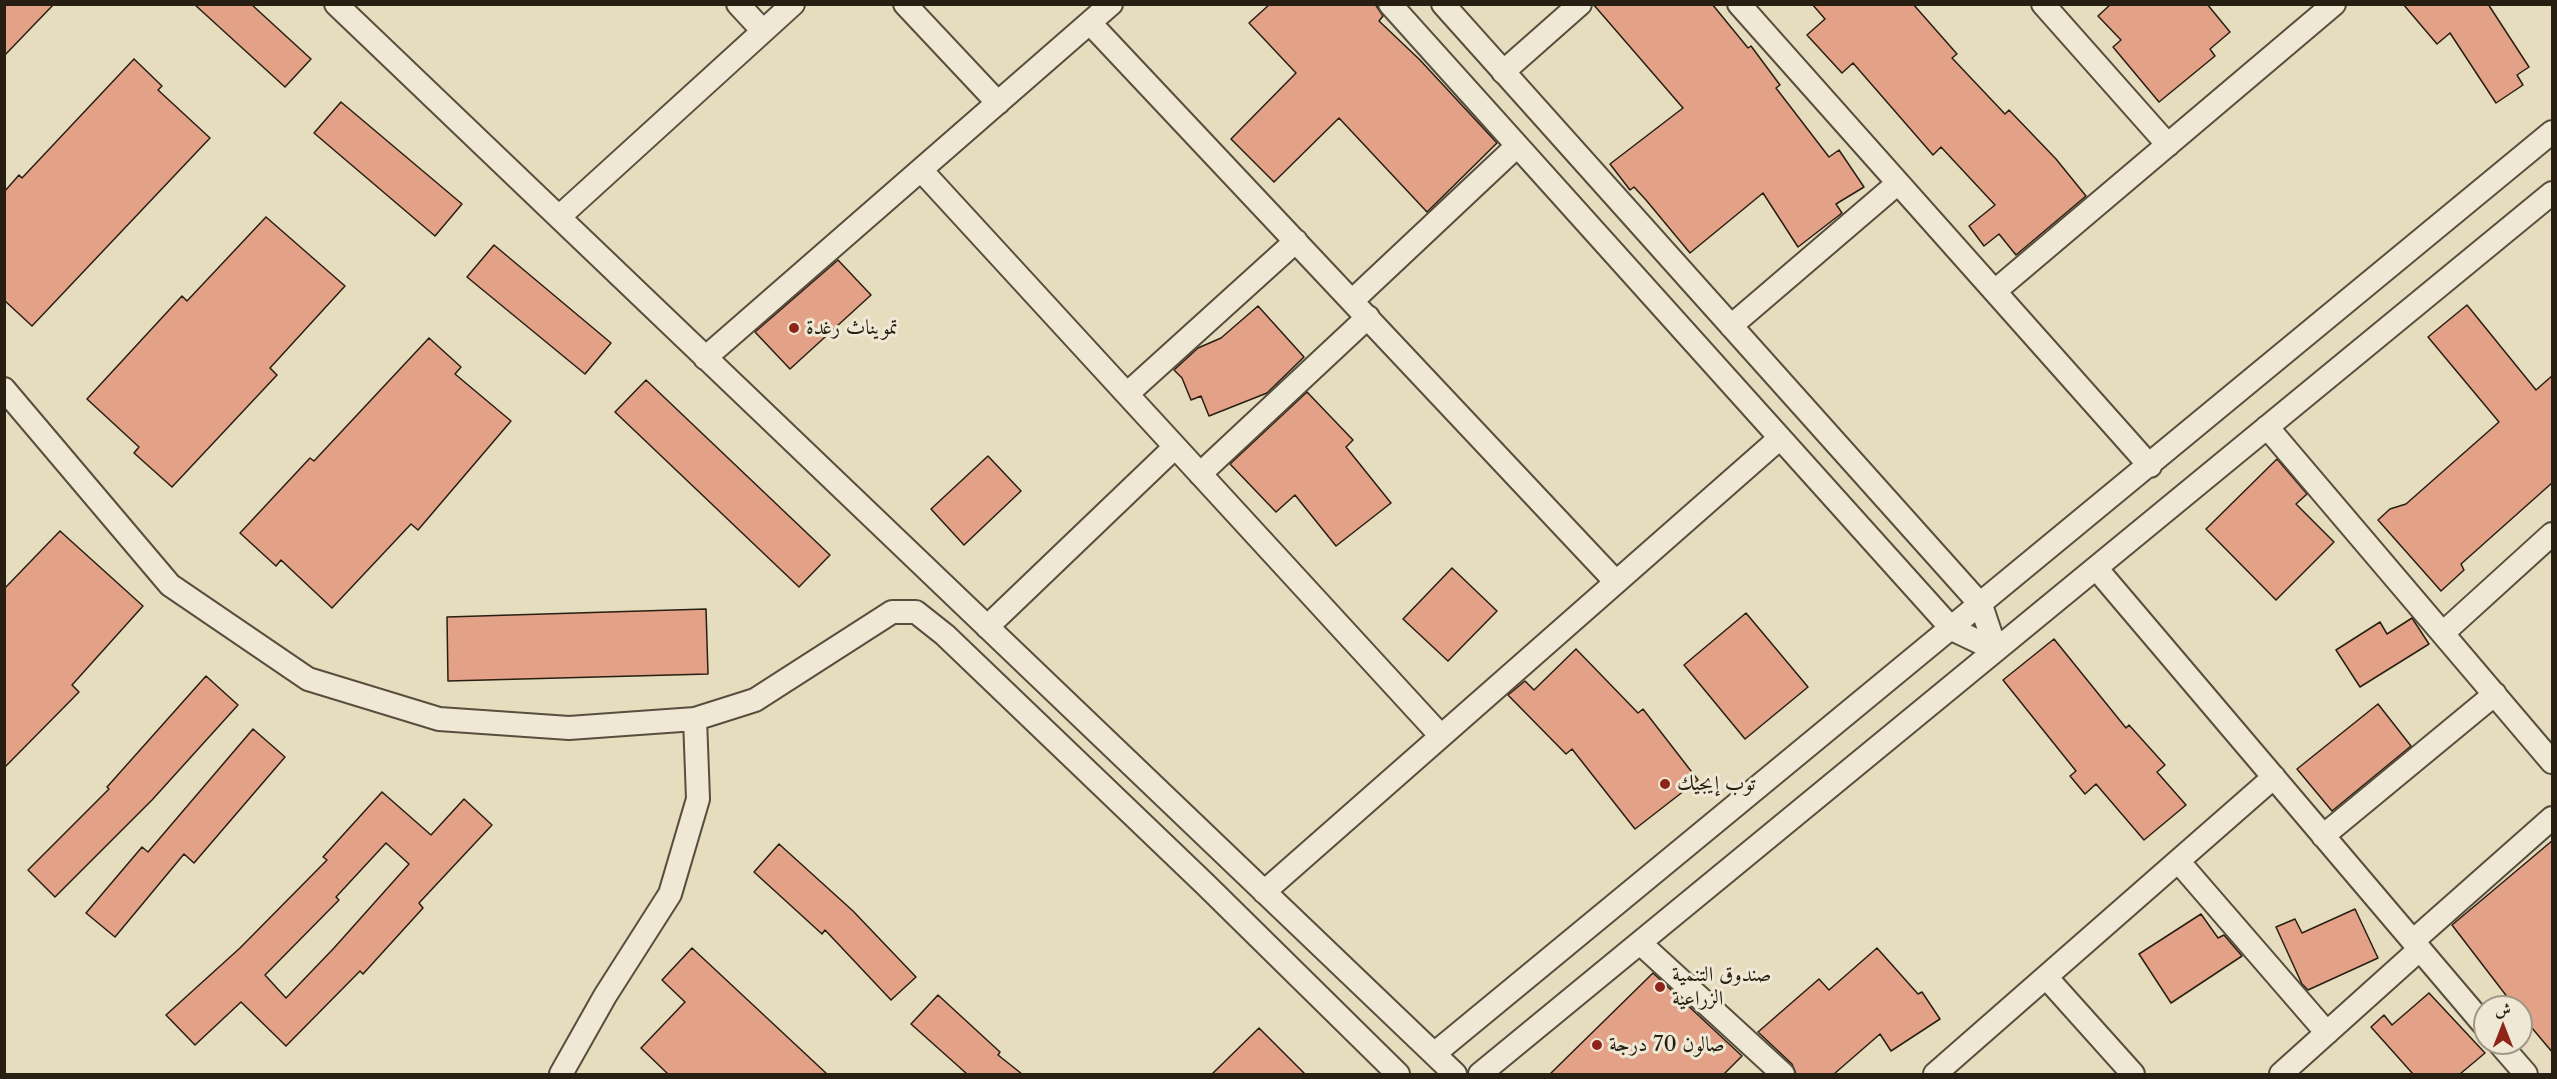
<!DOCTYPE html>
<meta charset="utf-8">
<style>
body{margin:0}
#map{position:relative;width:2557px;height:1079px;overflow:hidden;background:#e6dcbe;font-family:"Libre Caslon Text",Amiri,serif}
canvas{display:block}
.frame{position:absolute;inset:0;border:6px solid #281f13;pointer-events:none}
.north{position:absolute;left:2473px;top:995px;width:60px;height:60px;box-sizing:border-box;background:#efe8d5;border:2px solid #9f9887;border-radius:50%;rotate:0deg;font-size:16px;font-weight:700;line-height:24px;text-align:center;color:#281f13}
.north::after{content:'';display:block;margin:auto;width:21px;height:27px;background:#8f2418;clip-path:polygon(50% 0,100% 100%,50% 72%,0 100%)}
</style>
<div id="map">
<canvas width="2557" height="1079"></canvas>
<div class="frame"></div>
<div class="north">ش</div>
</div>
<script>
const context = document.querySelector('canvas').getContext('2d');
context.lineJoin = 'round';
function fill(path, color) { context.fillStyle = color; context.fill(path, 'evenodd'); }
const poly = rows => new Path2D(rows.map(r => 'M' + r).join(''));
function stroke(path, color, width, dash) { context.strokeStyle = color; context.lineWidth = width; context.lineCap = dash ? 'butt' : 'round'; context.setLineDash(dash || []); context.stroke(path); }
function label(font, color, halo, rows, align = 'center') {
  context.font = font + ' "Libre Caslon Text",Amiri,serif'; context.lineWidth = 6; context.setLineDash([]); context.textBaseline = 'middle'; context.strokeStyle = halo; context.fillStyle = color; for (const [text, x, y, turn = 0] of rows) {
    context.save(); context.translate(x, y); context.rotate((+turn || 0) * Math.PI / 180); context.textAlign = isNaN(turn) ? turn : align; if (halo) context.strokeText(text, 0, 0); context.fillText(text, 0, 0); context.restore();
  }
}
const building = poly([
 [4,4,54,4,4,56,4,4],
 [194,4,251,4,311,59,285,87,194,4],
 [1270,4,1375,4,1383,16,1379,21,1420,60,1497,143,1427,212,1339,118,1274,182,1231,139,1296,73,1249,23,1270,4],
 [1593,4,1712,4,1748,48,1751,46,1780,85,1776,88,1829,157,1839,150,1864,187,1836,204,1842,213,1798,247,1763,193,1690,253,1646,200,1634,187,1630,190,1610,164,1683,108,1593,4],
 [1812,4,1913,4,1957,54,1952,58,2005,114,2009,110,2056,159,2086,196,2016,255,1999,234,1984,246,1969,226,1995,205,1941,147,1933,155,1853,63,1842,73,1807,35,1825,19,1812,4],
 [2111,4,2207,4,2230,32,2210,49,2215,56,2159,102,2113,47,2121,40,2098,16,2111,4],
 [2403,4,2488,4,2529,67,2517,75,2523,85,2496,103,2450,33,2437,44,2403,4],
 [134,59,162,86,158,90,210,138,32,326,4,300,4,192,19,175,22,178,134,59],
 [341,102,462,204,435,236,314,133,341,102],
 [266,217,345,286,270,368,277,375,172,487,134,453,139,447,87,399,182,296,187,301,266,217],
 [494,245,611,343,585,374,467,277,494,245],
 [838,260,871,295,790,369,755,332,838,260],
 [2467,305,2536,390,2553,375,2553,482,2461,564,2464,570,2441,591,2378,520,2390,509,2406,504,2499,422,2428,337,2467,305],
 [1258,306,1304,357,1267,393,1209,416,1201,396,1191,400,1182,378,1174,370,1198,348,1221,338,1258,306],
 [429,338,461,367,455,374,511,421,418,530,411,524,332,608,281,560,276,566,240,533,310,458,314,461,429,338],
 [646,380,830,555,799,587,615,412,646,380],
 [1307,392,1353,440,1346,447,1391,503,1336,546,1295,495,1276,512,1230,464,1307,392],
 [988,456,1021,491,964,545,931,509,988,456],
 [2277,459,2307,494,2296,504,2334,542,2276,600,2206,529,2277,459],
 [60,531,143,606,72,685,79,692,4,768,4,589,60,531],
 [1452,568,1497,611,1448,661,1403,619,1452,568],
 [706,609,708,674,448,681,447,617,706,609],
 [1746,613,1808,687,1745,739,1684,665,1746,613],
 [2412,618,2429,644,2360,687,2336,650,2380,622,2387,634,2412,618],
 [2054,639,2126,728,2129,725,2165,765,2157,772,2186,805,2144,840,2096,784,2085,794,2070,776,2076,771,2003,680,2054,639],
 [1576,649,1638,713,1643,709,1698,780,1635,829,1572,749,1566,754,1508,695,1525,681,1534,690,1576,649],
 [206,676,238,705,152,800,55,897,28,870,109,789,107,787,206,676],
 [2378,704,2411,746,2332,811,2297,769,2378,704],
 [253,729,285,757,194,863,184,854,115,937,86,913,142,847,148,852,253,729],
 [382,792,431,835,464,799,492,825,419,903,423,908,363,974,360,971,286,1046,241,1002,195,1045,166,1015,240,948,327,860,323,857,382,792],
 [386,843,409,864,334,948,286,998,265,975,339,900,336,897,386,843],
 [2553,840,2553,1053,2521,1015,2521,1007,2515,1007,2452,925,2553,840],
 [779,844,853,911,916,977,891,1000,825,930,822,934,754,872,779,844],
 [2355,909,2378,958,2308,990,2302,984,2276,927,2295,919,2302,933,2355,909],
 [2201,914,2218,938,2224,935,2242,956,2171,1003,2139,954,2201,914],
 [692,948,827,1074,668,1074,641,1048,685,1002,662,980,692,948],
 [1877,948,1918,994,1922,992,1940,1019,1891,1051,1880,1034,1834,1074,1796,1074,1792,1064,1758,1032,1819,979,1829,990,1877,948],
 [1653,973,1742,1056,1724,1074,1550,1074,1653,973],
 [2429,993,2485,1053,2460,1074,2413,1074,2371,1027,2384,1015,2392,1025,2429,993],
 [938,995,1000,1052,998,1055,1022,1074,967,1074,911,1024,938,995],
 [1259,1028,1305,1074,1212,1074,1259,1028]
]);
fill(building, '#e3a287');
stroke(building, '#281f13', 1.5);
const street = poly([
 [336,4,1455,1074],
 [738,4,763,31],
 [905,4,998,103],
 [1390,4,1952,629,1996,650,1981,605,1443,4],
 [1739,4,2150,466],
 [2043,4,2168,145],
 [1090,23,1616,582],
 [1503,72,1580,4],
 [921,170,1441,736],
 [559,217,793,4],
 [1995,291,2334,4],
 [1352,301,1517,146],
 [1731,326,1898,183],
 [705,358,1111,4],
 [4,389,170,585,308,679,439,719,569,728,695,719,755,700,892,612,916,612,945,635,1206,885,1398,1074],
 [1127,394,1296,241],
 [2267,427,2552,762],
 [1200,474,1368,317],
 [2096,568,2485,1026],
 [987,627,1175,447],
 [2443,633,2552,534],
 [2323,836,2495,694],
 [2178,861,2327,1033],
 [1264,892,1780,438],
 [2413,941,2552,818],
 [1640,943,1783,1074],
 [2046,977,2133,1074],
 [2499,1043,2526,1074],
 [1434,1054,2552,132],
 [561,1074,605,996,670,894,698,799,695,719],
 [1480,1074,2552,193],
 [1935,1074,2274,777],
 [2281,1074,2420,949]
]);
stroke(street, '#584e3e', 26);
stroke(street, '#efe8d5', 22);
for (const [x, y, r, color] of [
 [794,328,6,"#8f2418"],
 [1665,784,6,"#8f2418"],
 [1660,987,6,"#8f2418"],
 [1597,1045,6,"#8f2418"]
]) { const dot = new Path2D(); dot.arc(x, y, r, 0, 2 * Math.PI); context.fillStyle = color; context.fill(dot); stroke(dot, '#efe8d5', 2); }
label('21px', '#281f13', '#efe8d5', [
 ["تمويناث رغدة",806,328],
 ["توب إيجيك",1677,784],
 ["صندوق التنمية",1672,975],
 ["الزراعية",1672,999],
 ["صالون 70 درجة",1609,1045]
], 'left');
</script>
